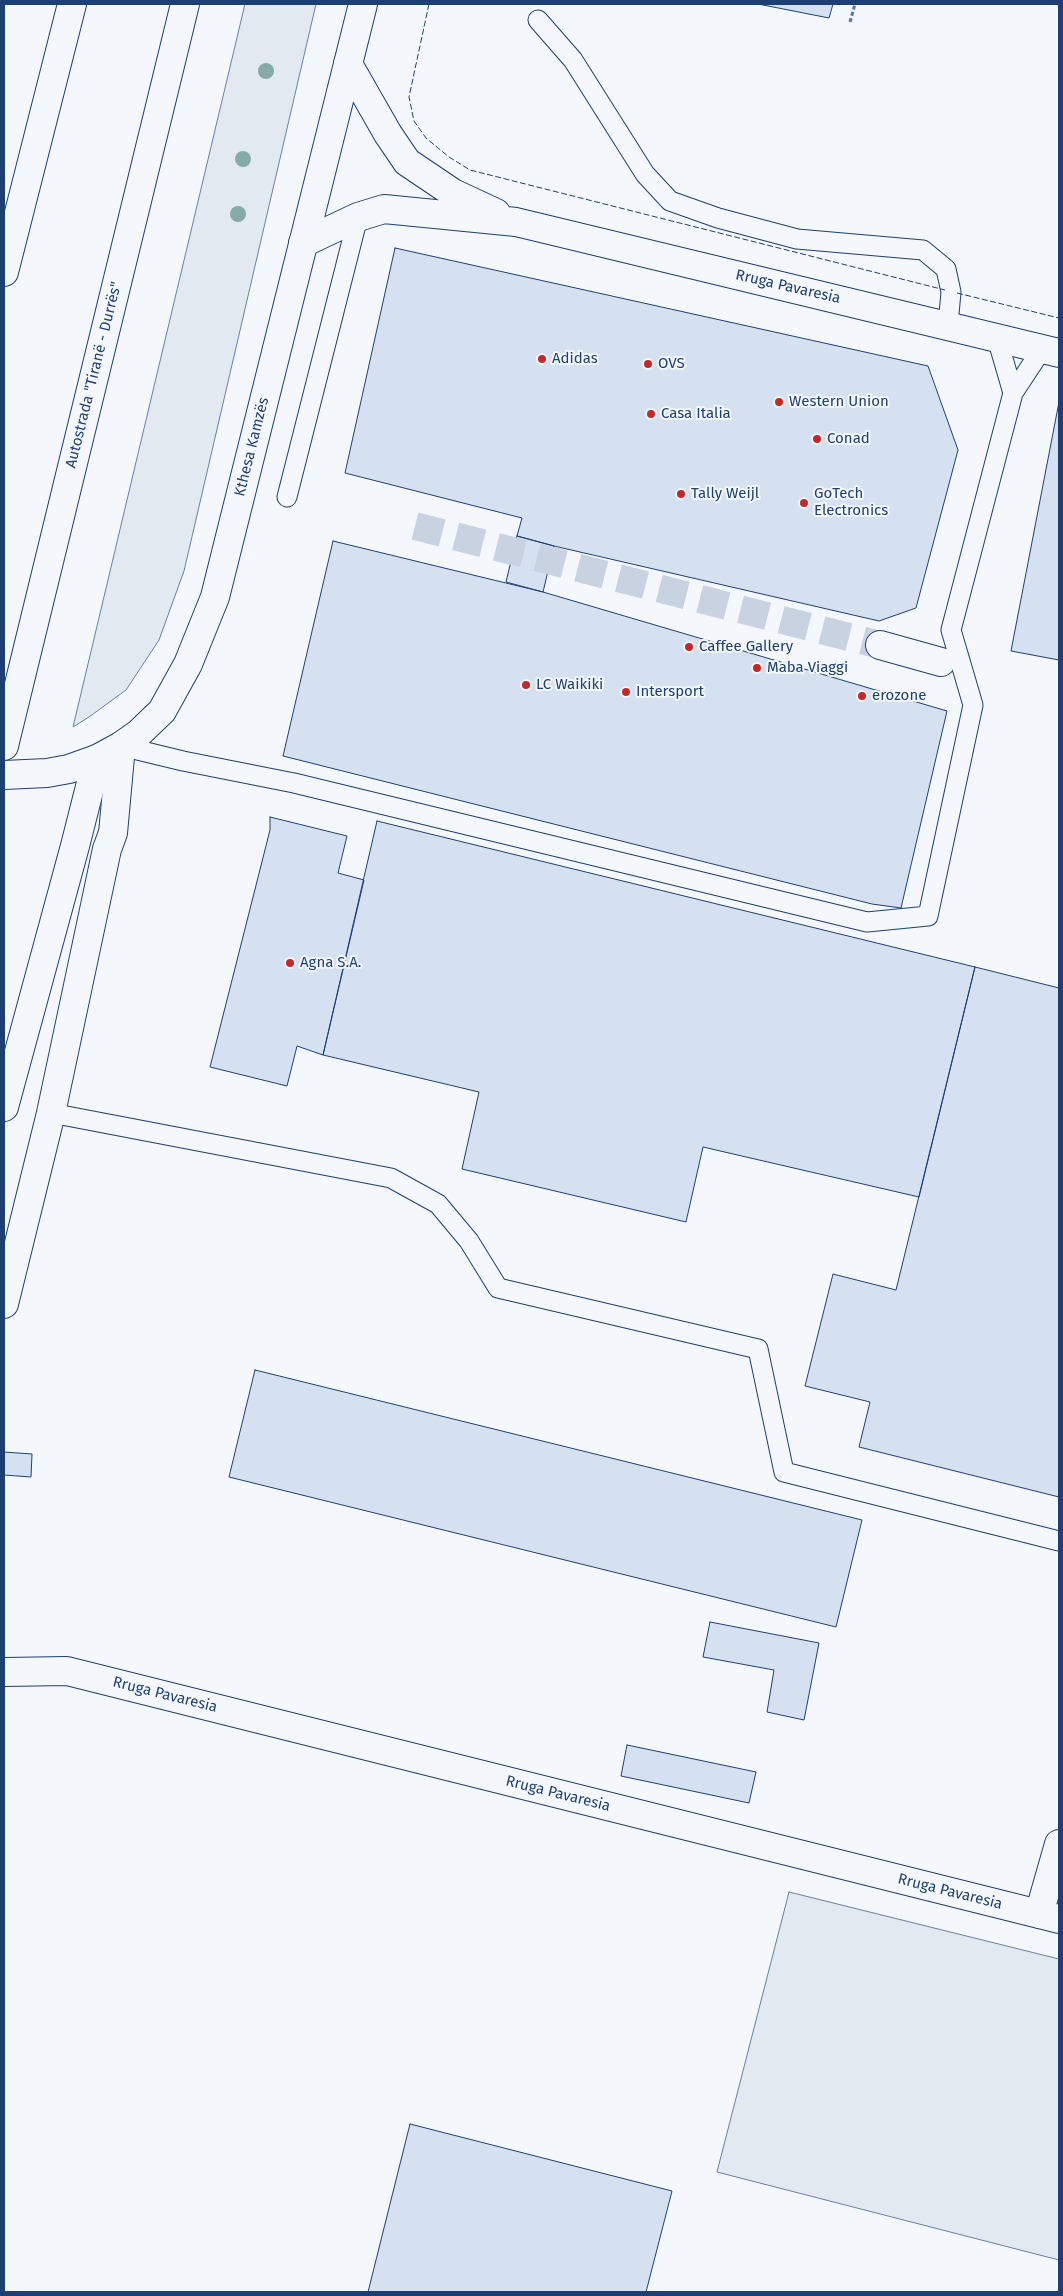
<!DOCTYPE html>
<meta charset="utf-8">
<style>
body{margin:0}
#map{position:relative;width:1063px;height:2296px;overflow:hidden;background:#f4f7fb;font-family:"Fira Sans",sans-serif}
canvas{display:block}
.frame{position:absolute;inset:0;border:5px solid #1d3f73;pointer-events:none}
</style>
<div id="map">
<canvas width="1063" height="2296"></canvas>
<div class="frame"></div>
</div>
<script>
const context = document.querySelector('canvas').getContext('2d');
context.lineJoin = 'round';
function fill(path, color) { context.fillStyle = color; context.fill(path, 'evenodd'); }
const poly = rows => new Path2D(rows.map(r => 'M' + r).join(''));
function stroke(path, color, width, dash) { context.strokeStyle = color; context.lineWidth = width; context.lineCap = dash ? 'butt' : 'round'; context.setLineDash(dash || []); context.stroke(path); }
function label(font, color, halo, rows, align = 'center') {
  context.font = font + ' "Fira Sans",sans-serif'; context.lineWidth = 4; context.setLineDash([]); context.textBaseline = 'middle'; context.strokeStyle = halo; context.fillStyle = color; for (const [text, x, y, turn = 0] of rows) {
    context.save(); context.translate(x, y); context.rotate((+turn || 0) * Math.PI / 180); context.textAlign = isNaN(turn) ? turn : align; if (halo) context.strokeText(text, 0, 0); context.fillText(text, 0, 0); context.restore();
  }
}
const green = poly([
 [245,4,316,4,184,571,159,640,126,690,89,717,73,727,245,4],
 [789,1892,1059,1959,1059,2260,717,2172,789,1892]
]);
fill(green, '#e3e9f0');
stroke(green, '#687fa3', 1);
const building = poly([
 [758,4,833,4,829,18,758,4],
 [395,248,928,366,958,450,916,608,879,621,554,546,517,536,522,518,345,473,395,248],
 [1059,402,1059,660,1011,651,1059,402],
 [517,536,554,546,543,592,506,582,517,536],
 [333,541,543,592,947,711,901,908,872,904,283,756,333,541],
 [270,817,347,836,338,873,364,880,323,1055,297,1046,287,1086,210,1067,270,830,270,817],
 [377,821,975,967,919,1197,703,1147,686,1222,462,1169,479,1092,323,1055,377,821],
 [975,967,1059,988,1059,1497,859,1447,870,1402,805,1386,833,1274,896,1290,975,967],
 [255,1370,862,1520,836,1627,229,1477,255,1370],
 [4,1452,32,1454,31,1477,4,1475,4,1452],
 [710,1622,819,1643,804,1720,767,1712,774,1670,703,1657,710,1622],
 [627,1745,756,1772,749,1803,621,1776,627,1745],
 [410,2124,672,2191,646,2292,368,2292,410,2124]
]);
fill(building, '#d5e0f0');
stroke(building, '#1d3f73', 1);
stroke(poly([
 [415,526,880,645]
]), '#c9d2e0', 28, [28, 14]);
const service = poly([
 [538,20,573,60,645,174,670,201,718,218,797,239,923,250,946,269,951,292,948,325],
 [997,338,1013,393],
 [287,497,358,217],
 [121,746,183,761,294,783,867,922,928,916,973,705,951,630,1013,393,1042,349],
 [51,1113,391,1178,438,1204,469,1241,498,1288,758,1349,784,1472,1059,1541]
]);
const pedestrian = poly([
 [880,645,941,662]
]);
const minor = poly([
 [4,1304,51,1113,107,849,113,833,121,746]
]);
const secondary = poly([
 [348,64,388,134,407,162,453,193,496,213],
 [303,243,358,217,384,209,516,222,1059,353],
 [4,1672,67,1671,1059,1919],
 [1039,1914,1059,1844]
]);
const primary = poly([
 [4,775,47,773,69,769,97,759,121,746,138,734,162,711,188,664,215,597,363,4]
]);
const trunk = poly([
 [4,272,72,4],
 [4,746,185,4],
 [4,1107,75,846,97,759]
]);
stroke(service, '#1d3f73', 21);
stroke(pedestrian, '#1d3f73', 30);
stroke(minor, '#1d3f73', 30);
stroke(secondary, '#1d3f73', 30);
stroke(primary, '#1d3f73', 30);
stroke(trunk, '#1d3f73', 30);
stroke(poly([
 [850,22,855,4]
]), '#5e769c', 3, [4, 2.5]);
stroke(service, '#f4f7fb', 19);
stroke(pedestrian, '#f4f7fb', 28);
stroke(minor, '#f4f7fb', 28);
stroke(secondary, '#f4f7fb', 28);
stroke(primary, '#f4f7fb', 28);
stroke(trunk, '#f4f7fb', 28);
stroke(poly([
 [429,4,409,97,414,121,426,138,449,157,470,170,945,290],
 [957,293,1059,318]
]), '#1d3f73', 1, [6, 2.5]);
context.fillStyle = '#86aba6';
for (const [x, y] of [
 [266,71],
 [243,159],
 [238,214]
]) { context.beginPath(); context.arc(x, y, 8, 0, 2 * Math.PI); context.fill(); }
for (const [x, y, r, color] of [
 [542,359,5,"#c62828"],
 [648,364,5,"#c62828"],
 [779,402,5,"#c62828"],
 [651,414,5,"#c62828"],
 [817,439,5,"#c62828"],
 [681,494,5,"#c62828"],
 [804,503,5,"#c62828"],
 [689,647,5,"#c62828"],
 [757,668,5,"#c62828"],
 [526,685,5,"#c62828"],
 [626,692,5,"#c62828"],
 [862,696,5,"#c62828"],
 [290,963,5,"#c62828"]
]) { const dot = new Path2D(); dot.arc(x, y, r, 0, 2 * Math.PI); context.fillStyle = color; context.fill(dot); stroke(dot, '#f4f7fb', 2); }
label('15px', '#1d3f73', '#f4f7fb', [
 ["Rruga Pavaresia",788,287,13],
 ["Autostrada \"Tiranë - Durrës\"",94,375,-76],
 ["Kthesa Kamzës",252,447,-76],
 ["Rruga Pavaresia",165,1695,14],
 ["Rruga Pavaresia",558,1794,14],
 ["Rruga Pavaresia",950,1892,14]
]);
label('15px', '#1d3f73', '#f4f7fb', [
 ["Adidas",552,359],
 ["OVS",658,364],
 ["Western Union",789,402],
 ["Casa Italia",661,414],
 ["Conad",827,439],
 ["Tally Weijl",691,494],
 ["GoTech",814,494],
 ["Electronics",814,511],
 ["Caffee Gallery",699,647],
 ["Maba Viaggi",767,668],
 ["LC Waikiki",536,685],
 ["Intersport",636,692],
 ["erozone",872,696],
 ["Agna S.A.",300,963]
], 'left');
</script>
